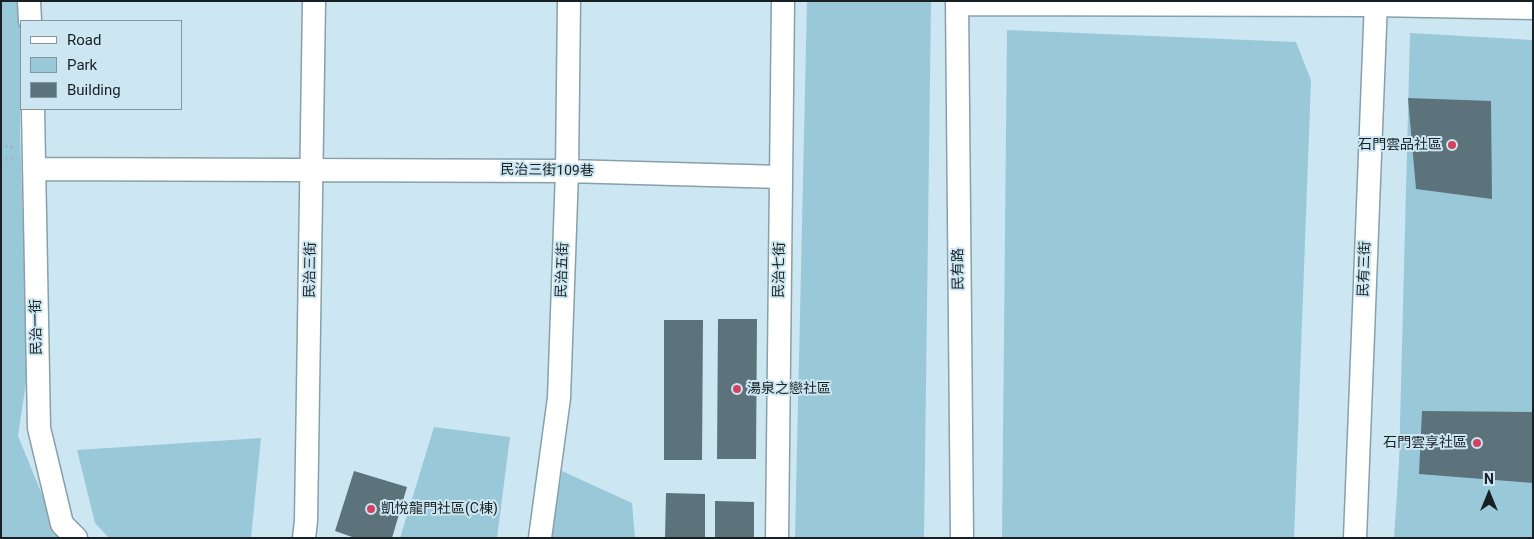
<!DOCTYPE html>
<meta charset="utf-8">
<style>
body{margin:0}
#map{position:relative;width:1534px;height:539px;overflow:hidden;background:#cde7f2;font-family:Roboto,sans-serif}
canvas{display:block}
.frame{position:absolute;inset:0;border:2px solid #172024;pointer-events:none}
.legend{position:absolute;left:20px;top:20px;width:162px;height:90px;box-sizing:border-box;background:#cde7f2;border:1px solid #8497a0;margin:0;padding:6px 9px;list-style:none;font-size:15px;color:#172024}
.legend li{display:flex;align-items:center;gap:10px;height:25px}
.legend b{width:25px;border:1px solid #8497a0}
.north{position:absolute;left:1464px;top:469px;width:50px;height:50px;-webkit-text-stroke:4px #cde7f2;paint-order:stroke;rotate:0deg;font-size:14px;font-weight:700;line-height:20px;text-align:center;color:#172024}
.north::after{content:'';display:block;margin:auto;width:18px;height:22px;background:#172024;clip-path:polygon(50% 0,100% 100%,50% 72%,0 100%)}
</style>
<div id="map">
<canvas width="1534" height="539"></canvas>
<div class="frame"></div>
<ul class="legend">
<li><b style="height:6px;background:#fff"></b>Road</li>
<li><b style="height:14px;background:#99c8d9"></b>Park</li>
<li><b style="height:14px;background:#5c737c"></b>Building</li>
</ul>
<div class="north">N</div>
</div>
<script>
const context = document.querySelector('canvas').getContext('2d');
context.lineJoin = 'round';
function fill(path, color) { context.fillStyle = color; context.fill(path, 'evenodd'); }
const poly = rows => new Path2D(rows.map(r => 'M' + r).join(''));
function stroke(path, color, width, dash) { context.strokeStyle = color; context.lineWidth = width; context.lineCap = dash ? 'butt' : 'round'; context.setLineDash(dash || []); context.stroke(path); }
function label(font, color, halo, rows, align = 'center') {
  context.font = font + ' Roboto,"Noto Sans TC",sans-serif'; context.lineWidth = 4; context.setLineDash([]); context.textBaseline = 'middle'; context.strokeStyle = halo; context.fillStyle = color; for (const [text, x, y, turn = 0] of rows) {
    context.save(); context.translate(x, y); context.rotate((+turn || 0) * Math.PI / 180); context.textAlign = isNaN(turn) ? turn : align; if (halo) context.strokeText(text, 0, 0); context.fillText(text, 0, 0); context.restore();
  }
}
fill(poly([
 [1,1,20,1,20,133,28,369,18,436,60,538,1,538],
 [807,1,931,1,924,538,795,538],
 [1007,30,1296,42,1311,80,1294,538,1002,538],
 [1410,33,1533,40,1533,538,1394,538,1399,463],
 [434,427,510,437,497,538,400,538],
 [261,438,251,538,109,538,95,523,77,450],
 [562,471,632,503,635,538,550,538]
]), '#99c8d9');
fill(poly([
 [1408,98,1491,101,1492,199,1416,189],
 [718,319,757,319,756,459,717,459],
 [664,320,703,320,702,460,664,460],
 [1422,411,1533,412,1533,483,1419,474],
 [354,471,407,487,392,538,355,538,335,531],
 [666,493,705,494,705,538,665,538],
 [715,501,754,502,754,538,715,538]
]), '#5c737c');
const minor = poly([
 [29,1,30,21],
 [957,1,962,538],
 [957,4,1375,5,1533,8],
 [33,109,39,428,62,524,76,538],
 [34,169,567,171,781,177],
 [304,538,306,521,314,1],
 [540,538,559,398,567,171,569,1],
 [777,538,783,1],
 [1355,538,1376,1]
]);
stroke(minor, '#87a0a9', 25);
stroke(poly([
 [1,146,13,147],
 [1,159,13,159]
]), '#93a8b0', 3, [1, 4]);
stroke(minor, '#fff', 22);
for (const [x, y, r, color] of [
 [1452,145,5,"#d3425e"],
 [737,389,5,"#d3425e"],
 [1477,443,5,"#d3425e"],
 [371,509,5,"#d3425e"]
]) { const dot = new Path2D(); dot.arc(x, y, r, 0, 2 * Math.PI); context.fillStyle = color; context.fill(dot); stroke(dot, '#cde7f2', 2); }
label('14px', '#172024', '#cde7f2', [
 ["石門雲品社區",1442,145],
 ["湯泉之戀社區",747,389,"left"],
 ["石門雲享社區",1467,443],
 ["凱悅龍門社區(C棟)",381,509,"left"]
], 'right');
label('14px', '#172024', '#cde7f2', [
 ["民治三街109巷",547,171,1],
 ["民有路",959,269,-91],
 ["民有三街",1365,269,-88],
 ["民治三街",311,270,-89],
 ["民治五街",563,270,-88],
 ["民治七街",780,270,-89],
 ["民治一街",37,327,-91]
]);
</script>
